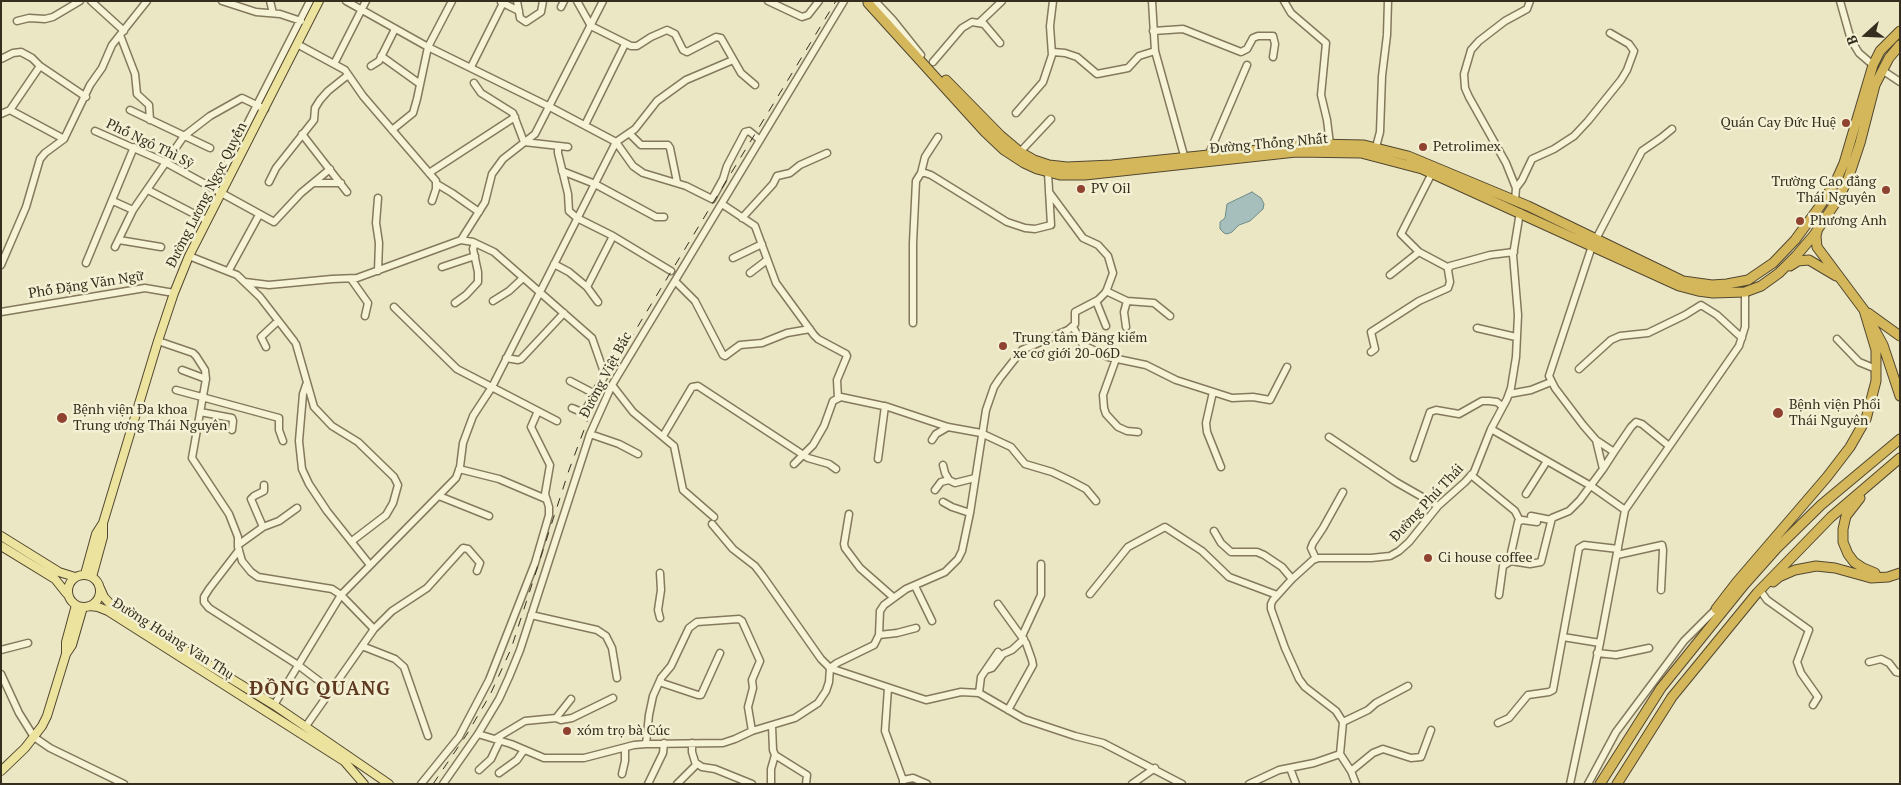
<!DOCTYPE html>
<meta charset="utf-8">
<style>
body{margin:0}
#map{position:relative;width:1901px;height:785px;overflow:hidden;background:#ebe7c4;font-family:"PT Serif",serif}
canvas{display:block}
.frame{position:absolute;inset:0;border:2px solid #352e1f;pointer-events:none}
.north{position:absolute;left:1841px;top:10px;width:50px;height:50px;-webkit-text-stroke:4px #f3f0d3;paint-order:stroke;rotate:250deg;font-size:14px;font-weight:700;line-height:20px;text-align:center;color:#352e1f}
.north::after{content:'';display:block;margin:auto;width:18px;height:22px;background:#352e1f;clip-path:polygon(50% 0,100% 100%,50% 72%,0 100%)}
</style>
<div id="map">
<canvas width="1901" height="785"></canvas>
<div class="frame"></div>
<div class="north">B</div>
</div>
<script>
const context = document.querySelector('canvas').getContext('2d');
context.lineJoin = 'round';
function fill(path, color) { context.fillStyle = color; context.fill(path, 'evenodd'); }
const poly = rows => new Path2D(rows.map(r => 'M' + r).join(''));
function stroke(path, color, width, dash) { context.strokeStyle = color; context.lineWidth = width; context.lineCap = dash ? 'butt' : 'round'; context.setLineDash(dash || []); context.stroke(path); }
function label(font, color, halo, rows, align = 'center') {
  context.font = font + ' "PT Serif",serif'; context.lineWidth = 5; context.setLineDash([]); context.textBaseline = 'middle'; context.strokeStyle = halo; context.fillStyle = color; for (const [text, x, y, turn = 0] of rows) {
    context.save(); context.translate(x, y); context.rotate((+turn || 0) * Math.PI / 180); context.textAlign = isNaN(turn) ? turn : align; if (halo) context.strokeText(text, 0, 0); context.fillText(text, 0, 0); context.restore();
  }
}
const water = poly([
 [1252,192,1261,198,1264,204,1263,209,1250,221,1239,225,1232,232,1227,234,1224,233,1220,229,1220,222,1225,218,1227,204,1252,192]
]);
fill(water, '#a6bebc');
stroke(water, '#6d8c8a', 1);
const minor = poly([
 [91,1,124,31],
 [222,1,256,12,280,14,301,21],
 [270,1,273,13],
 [517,1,520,18,526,22,541,12,543,1],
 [577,1,591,26,631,46,637,46,651,37,667,30,675,34,683,50,687,52,716,37,721,38,741,73,755,85],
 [768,1,802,17,808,15,819,1],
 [875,1,893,20,921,55],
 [1152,1,1155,51,1185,159],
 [1284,1,1291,13,1326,43,1321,95,1327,120,1330,144],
 [1840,1,1851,40,1859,53,1873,65],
 [501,2,519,11],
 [561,7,564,1],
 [17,21,29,18,45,19,53,17,80,1],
 [980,22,1002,1],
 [1153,31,1183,29,1241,52,1247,49,1253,38,1258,36,1273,36,1275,44,1273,57],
 [120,35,135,74,137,94,149,105,150,120],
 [297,44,345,70,363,96,436,181,436,189,432,201],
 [1053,52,1065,53,1077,57,1097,74,1128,68,1139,56,1155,51],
 [381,56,420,84],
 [1,59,13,53,21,52,32,58,40,66],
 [733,60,686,80,657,101,635,129,616,142,633,166,643,173,686,186,712,199,723,179,727,166,745,132,749,131,760,140],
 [933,62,962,28,972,22,984,24,1000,43],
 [334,64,366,1],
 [371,66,379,61,395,29],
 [471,67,503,3],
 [1882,70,1900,82],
 [474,83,481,93,513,113,524,142,568,147],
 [10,110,64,139],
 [130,110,210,148],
 [1016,113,1043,82,1052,55,1050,26,1053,1],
 [1,114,10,110,40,66,86,97],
 [585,125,625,44],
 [392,130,413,113,417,99,428,47,452,1],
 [95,131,165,162,274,222,301,193,330,169],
 [629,133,641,145,668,145,670,148,677,182],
 [302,134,347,192],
 [558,146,558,153,568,194,569,211,577,218,613,236,671,271],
 [1376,147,1380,132,1382,76,1387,35,1388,1],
 [1020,152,1051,119],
 [1208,156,1247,65],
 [562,171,595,184,656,217,664,217],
 [429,173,515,117],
 [921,173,925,157,938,137],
 [269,182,276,168,314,120,315,108,320,100,328,91,348,75],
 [314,183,341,183],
 [437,184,452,193,479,212],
 [1516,188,1522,180,1532,159,1554,149,1574,136,1588,121,1621,80,1627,70,1634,51,1629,44,1610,33],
 [214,189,310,1],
 [148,190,206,220],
 [378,198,376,223,379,243,378,271],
 [113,201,133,210],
 [1515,201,1516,188,1506,163,1469,97,1465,88,1464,74,1471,50,1479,41,1505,21,1527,9,1530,1],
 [722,204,755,226,776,283,814,335,818,339,846,354,847,356,837,380,838,398],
 [742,218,773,184,777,176,790,173,800,165,827,153],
 [1596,239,1642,151,1661,138,1672,129],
 [119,240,161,247],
 [461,240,473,242,494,252,592,338,605,375,585,411,579,411,572,408],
 [115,247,133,210,184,136,210,116,242,98,265,109],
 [1419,252,1401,234,1432,173],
 [189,256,237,275,260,297,294,341],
 [733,258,762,244],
 [86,263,134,147],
 [554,264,569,272,587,287,598,302],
 [1,265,26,207,40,159,45,153,64,139,90,85,102,68,112,45,147,1],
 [442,267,475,256],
 [229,270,259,215],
 [750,273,767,260],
 [1390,275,1419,252,1449,268],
 [351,279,368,303,365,316],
 [675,281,695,301,723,355,725,356,740,345,762,343,787,333,810,329],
 [245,282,269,285,332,279,357,278,461,240,485,202,492,174,503,159,535,134,603,1],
 [587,287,613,236],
 [1106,291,1127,301,1154,303,1170,316],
 [493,301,509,291,523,278],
 [1096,301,1106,326],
 [455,303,466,295,478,282,478,272,473,249,475,243],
 [394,307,457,369,557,421],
 [1,312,145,288,174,293],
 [913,323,913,243,916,181,921,173,925,173,931,175,1007,222,1025,228,1035,229,1051,225,1048,173],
 [1073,327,1083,345,1108,357,1146,365,1176,380,1232,398,1253,397,1270,400,1287,367],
 [1126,327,1124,312,1127,301],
 [1477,328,1516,337],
 [1837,339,1859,362,1876,369],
 [158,341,193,353,196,356,205,370,206,379,192,458,229,514,238,537,238,547,242,561,251,572,258,577,332,589,341,595,374,629],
 [296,344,314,407,332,426,358,442,394,477,398,485,393,503,386,515,352,541],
 [266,347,261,337,278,321],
 [1371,352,1375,349,1371,332,1419,301,1448,288,1450,282,1448,270,1450,266,1490,255,1514,252],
 [506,358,518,360,521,359,564,313],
 [1116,359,1103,395,1104,408,1106,414,1118,427,1127,431,1138,432],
 [1579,369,1611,340,1620,336,1648,333,1685,315,1701,305,1717,315,1742,338],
 [182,370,206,379],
 [570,381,595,394],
 [306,385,303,394,299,441,302,469,309,484,327,511,370,565],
 [612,385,633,412,674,446,683,490,714,517],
 [176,390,279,418,279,430,283,441],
 [1213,392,1206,423,1207,432,1221,467],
 [1509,394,1531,390,1551,382],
 [200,412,232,418,233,421,232,430],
 [1491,429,1591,486,1625,510],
 [590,434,619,444,638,454],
 [663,436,692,387,698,386,808,458,829,464,836,469],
 [1329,437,1396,482,1438,506],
 [932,440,936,434,948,427],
 [1596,440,1603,469],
 [1614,452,1631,427,1636,422,1642,424,1669,446],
 [1414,458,1430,412,1436,410,1459,414,1482,401,1489,401,1497,402,1502,406],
 [878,459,885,406],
 [794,464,813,445,824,426,833,401,841,397,888,407,948,427,981,433,1011,447,1025,464,1052,472,1071,481,1086,489,1096,501],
 [943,465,945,473,949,480,955,483,975,478],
 [459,469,499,479,546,499],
 [1471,475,1515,511,1520,521],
 [935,490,941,482,949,480],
 [1526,494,1547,461],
 [439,496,489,516],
 [943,502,952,507,970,513],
 [849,514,844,544,845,548,860,568,893,597],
 [1531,516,1551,520],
 [712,524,733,549,755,566,762,575,821,659,830,668,926,700,961,692,979,693,1024,719,1075,736,1103,743,1182,784],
 [263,527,251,499,254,496,264,491,264,485],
 [1214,531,1221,543,1231,552,1257,552,1264,555,1282,567,1292,579],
 [238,545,263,527,279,521,297,508],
 [239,550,209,589,204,597,204,602,209,608,298,665,331,690],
 [1617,555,1662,545,1663,550,1661,590],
 [1316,559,1311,548,1313,543,1323,528,1343,492],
 [1509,562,1518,522,1522,520,1537,522],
 [915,586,932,621],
 [1762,593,1767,600,1809,630,1797,662,1801,673,1818,697,1813,705],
 [1090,594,1128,547,1165,527,1202,551,1229,577,1277,595],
 [1499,595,1503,566,1511,561,1530,564,1541,562,1552,518,1569,511,1580,500,1603,469,1614,452,1596,440,1583,425,1555,388,1549,376,1592,246],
 [998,604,1026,643,1032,660,1033,665,1008,710],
 [531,615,597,630,606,636,612,648,617,678],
 [660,618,658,610,661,590,660,573],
 [879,635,897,633,916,628],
 [1022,636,1041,595,1041,564],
 [1563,637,1600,643],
 [362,646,395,659,404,667,428,736],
 [1,650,28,643],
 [1597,653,1616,655,1649,648],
 [1869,662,1881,659,1889,663,1896,672,1900,673],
 [986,670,992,668,1003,654,1012,650,1024,639],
 [1,674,19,713,34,737,50,748,124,784],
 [661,681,662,683,698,695,701,695,720,653],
 [888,688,885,731,903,780,903,784],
 [979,693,981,677,998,652],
 [274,705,341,595,456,478,460,467,463,443,473,416,492,387,616,142,548,106,428,47,346,1],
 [556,718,561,720,572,718,613,698],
 [1343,722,1368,710,1376,703,1408,686],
 [1498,723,1509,718,1528,695,1549,692,1553,690,1579,548,1584,545,1618,549],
 [306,726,374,629,392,611,427,588,463,548,468,549,480,563,477,571],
 [772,726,773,750,775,755,807,775,806,784],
 [478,734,511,744,544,758,584,758,634,745,646,744,723,743,735,739,752,731,795,718,818,703,826,691,829,682,830,668,837,663,874,645,879,635,880,611,884,605,906,589,945,572,958,559,962,551,970,513,986,410,994,387,1000,378,1022,350,1068,330,1075,324,1075,312,1098,300,1106,292,1113,273,1108,256,1098,245,1083,238,1049,192],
 [495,739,525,721,556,718,571,699],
 [646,744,649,715,653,696,661,678,671,666,689,628,697,622,739,619,742,621,760,661,752,680,753,688,748,707,752,731],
 [696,763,702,767,715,769,752,784],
 [1290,768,1296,784],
 [479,770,491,759,500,740],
 [1351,771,1373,753,1383,749,1411,758,1421,757,1431,730],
 [499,773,517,760,524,750],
 [622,774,625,761,625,748],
 [903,780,913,778,927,784],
 [421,784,459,737,489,680,535,563,549,515,549,507,545,494,550,465,531,427,538,411],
 [443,784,478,734,499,699,509,677,520,650,590,434,612,385,844,1],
 [648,784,663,753,664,743],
 [677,784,696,765,692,752,692,743],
 [771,784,771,769,775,755],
 [1132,784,1155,768],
 [1249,784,1279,770,1314,763,1340,754],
 [1356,784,1351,771,1340,754,1343,722,1336,711,1305,687,1299,679,1285,648,1271,609,1271,604,1273,600,1292,579,1313,560,1318,558,1371,558,1390,556,1399,551,1409,542,1438,506,1465,482,1474,472,1491,429,1507,399,1511,388,1516,357,1518,315,1513,255,1520,212],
 [1570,784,1600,643,1625,510,1739,346,1745,327,1745,292],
 [1588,784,1616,732,1684,641,1717,608]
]);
const major = poly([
 [1,536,59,572,75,577],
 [1,546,55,579,67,594],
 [85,574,96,534,103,523,158,341,174,293,189,256,319,1],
 '68 591a16 16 0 1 1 32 0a16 16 0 1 1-32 0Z',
 [92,577,103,537,103,523],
 [100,588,104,597,111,605,274,705,389,784],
 [89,606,98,607,108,611,344,761,364,784],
 [66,654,66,642,76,605],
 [1,771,25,748,42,726,47,716,66,654,72,645,83,607]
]);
const highway = poly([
 [868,3,985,132,1004,150,1024,163,1037,169,1060,175,1085,175,1296,152,1361,153,1422,169,1679,286,1698,291,1713,293,1745,292,1761,286,1779,273,1796,256,1814,235,1838,199,1848,179,1860,143,1875,85,1889,58,1900,45],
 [946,80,1001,136,1020,152,1034,160,1049,165,1067,167,1112,165,1315,144,1364,145,1408,156,1528,206,1683,281,1712,285,1727,284,1748,280,1773,263,1795,240,1820,206,1836,181,1844,163,1873,65,1880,51,1900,31],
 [1817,232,1816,236,1817,247,1864,310,1883,345,1900,396],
 [1790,266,1798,261,1809,260,1836,276],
 [1868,313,1900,336],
 [1860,498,1846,516,1843,529,1843,542,1848,554,1854,562,1863,568,1875,573],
 [1773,582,1779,577,1795,570,1816,566,1835,568,1871,578,1888,577,1900,573],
 [1716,609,1736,583,1827,477,1850,447,1866,419,1876,381,1876,350,1864,310],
 [1600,784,1661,688,1744,585,1777,548,1821,505,1900,439],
 [1617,784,1672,697,1757,593,1831,517,1900,458]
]);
stroke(minor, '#84795c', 9);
stroke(major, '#524730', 10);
stroke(highway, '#524730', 11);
stroke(minor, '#f6f3d7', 6);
stroke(major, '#ece39f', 8);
stroke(highway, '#d4b75b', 9);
stroke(poly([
 [433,784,467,734,490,695,511,649,569,470,596,398,641,321,836,1]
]), '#352e1f', 1, [9, 9]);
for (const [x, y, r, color] of [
 [1846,123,5,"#8f4230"],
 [1423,147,5,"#8f4230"],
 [1081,189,5,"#8f4230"],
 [1886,190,5,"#8f4230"],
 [1800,221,5,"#8f4230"],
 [1003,346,5,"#8f4230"],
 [1778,413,6,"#8f4230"],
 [62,418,6,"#8f4230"],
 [1428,558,5,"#8f4230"],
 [567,731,5,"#8f4230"]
]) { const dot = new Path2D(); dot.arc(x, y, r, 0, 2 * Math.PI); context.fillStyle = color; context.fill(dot); stroke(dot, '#f3f0d3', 2); }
label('14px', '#352e1f', '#f3f0d3', [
 ["Quán Cay Đức Huệ",1836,123,"right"],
 ["Petrolimex",1433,147],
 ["Trường Cao đẳng",1876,182,"right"],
 ["Thái Nguyên",1876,198,"right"],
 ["PV Oil",1091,189],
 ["Phương Anh",1810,221],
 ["Trung tâm Đăng kiểm",1013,338],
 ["xe cơ giới 20-06D",1013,354],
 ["Bệnh viện Phổi",1789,405],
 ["Thái Nguyên",1789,421],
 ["Bệnh viện Đa khoa",73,410],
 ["Trung ương Thái Nguyên",73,426],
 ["Ci house coffee",1438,558],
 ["xóm trọ bà Cúc",577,731]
], 'left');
label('14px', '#352e1f', '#f3f0d3', [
 ["Phố Ngô Thì Sỹ",150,144,26],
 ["Đường Thống Nhất",1269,144,-5],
 ["Đường Lương Ngọc Quyến",207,195,-63],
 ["Phố Đặng Văn Ngữ",86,285,-9],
 ["Đường Việt Bắc",606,375,-62],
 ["Đường Phú Thái",1427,503,-47],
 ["Đường Hoàng Văn Thụ",173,639,32]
]);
context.letterSpacing = '1px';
label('bold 19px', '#5f3a21', '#f3f0d3', [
 ["ĐỒNG QUANG",320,690]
]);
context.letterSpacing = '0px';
</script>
